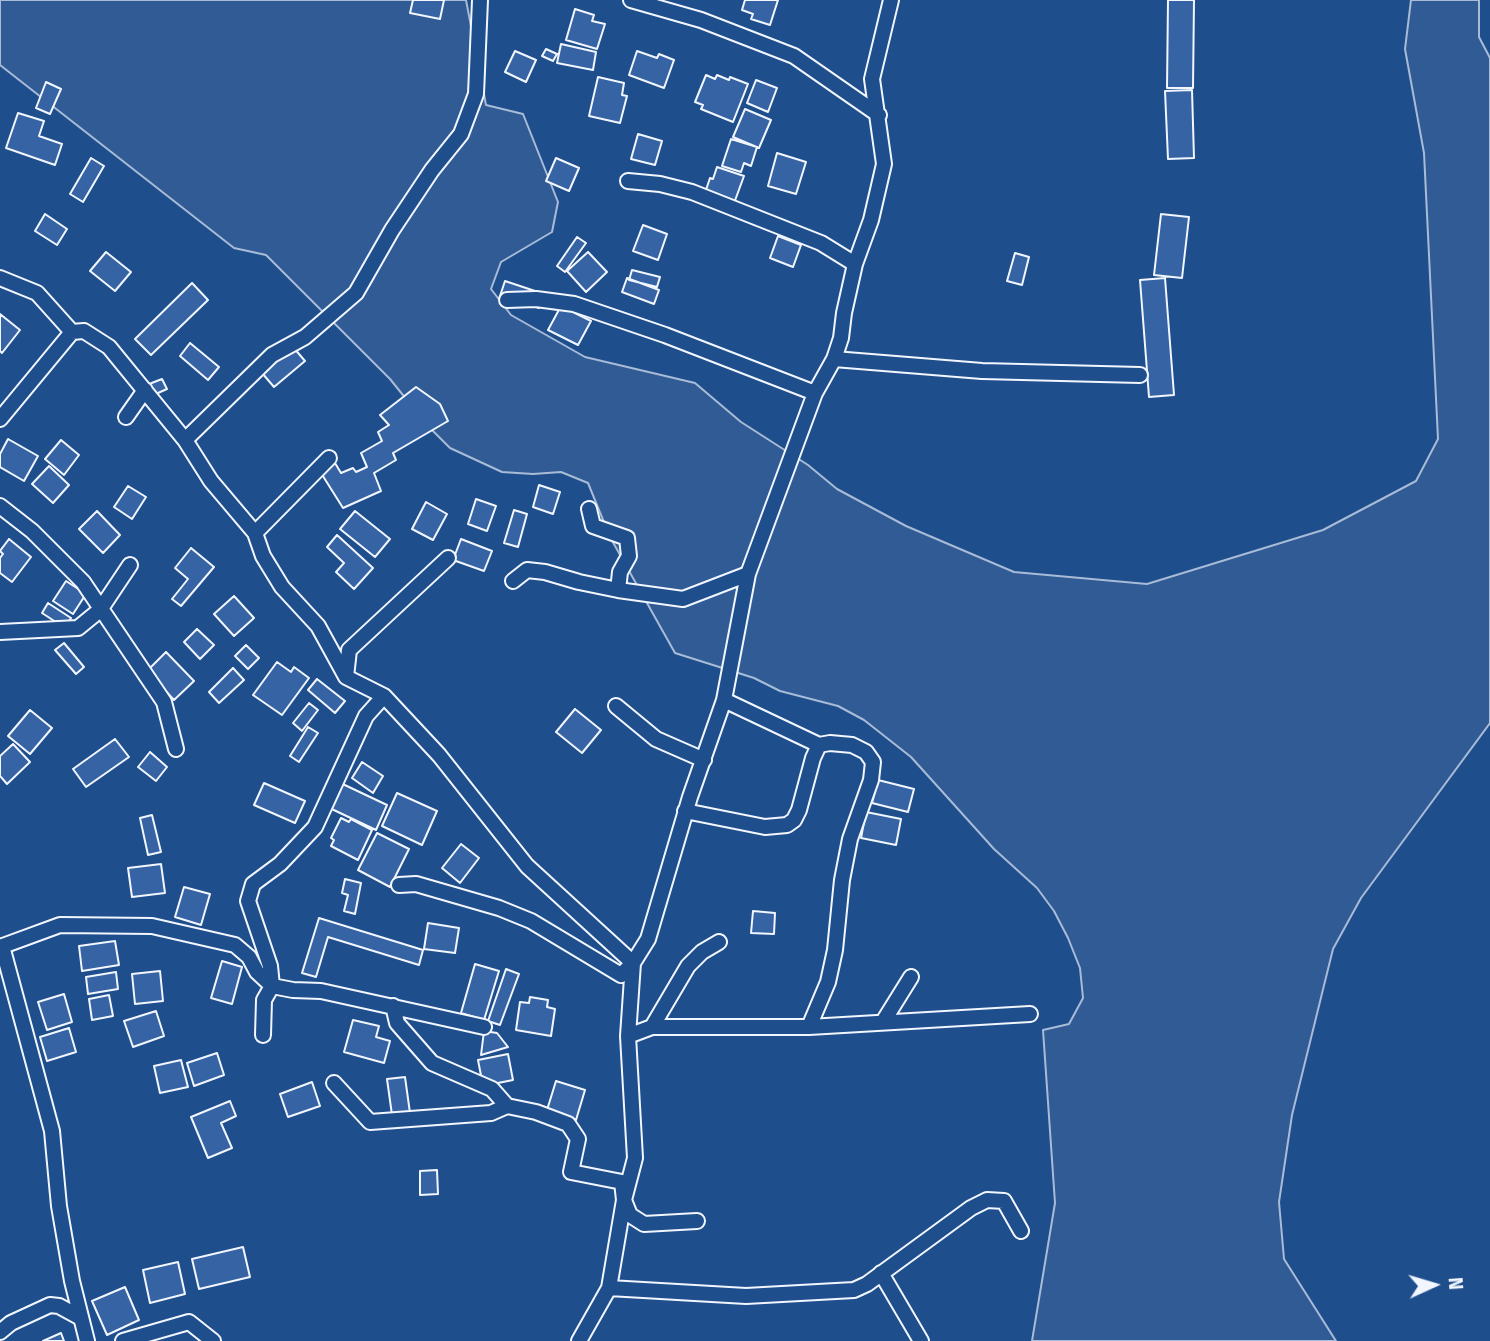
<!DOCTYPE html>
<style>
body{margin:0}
#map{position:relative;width:1490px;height:1341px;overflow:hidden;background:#1f4e8c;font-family:"Fira Sans",sans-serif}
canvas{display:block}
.north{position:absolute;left:1399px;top:1250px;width:70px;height:70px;-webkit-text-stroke:5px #1f4e8c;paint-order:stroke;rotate:86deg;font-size:19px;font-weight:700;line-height:28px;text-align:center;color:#f2f6ff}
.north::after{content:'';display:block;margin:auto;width:24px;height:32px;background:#f2f6ff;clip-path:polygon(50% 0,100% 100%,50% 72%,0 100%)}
</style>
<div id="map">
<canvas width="1490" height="1341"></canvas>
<div class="north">N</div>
</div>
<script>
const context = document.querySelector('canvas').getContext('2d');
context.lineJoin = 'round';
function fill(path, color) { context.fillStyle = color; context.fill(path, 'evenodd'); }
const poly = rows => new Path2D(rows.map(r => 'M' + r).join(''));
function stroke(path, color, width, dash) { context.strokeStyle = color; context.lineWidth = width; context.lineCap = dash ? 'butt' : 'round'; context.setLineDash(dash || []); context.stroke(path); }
const built = poly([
 [0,0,466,0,486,105,523,114,558,202,552,232,501,262,491,289,511,315,585,357,695,383,741,422,808,465,837,489,906,526,1014,572,1147,584,1323,530,1416,481,1438,439,1424,153,1405,49,1411,0,1479,0,1479,37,1490,58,1490,723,1361,898,1333,949,1292,1115,1279,1202,1284,1259,1336,1341,1032,1341,1055,1203,1043,1030,1069,1024,1083,998,1080,968,1068,938,1054,911,1037,888,994,849,911,757,864,720,838,706,780,691,754,678,675,653,610,537,588,483,561,472,533,474,502,472,450,448,427,425,390,379,266,255,234,248,0,65,0,0]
]);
fill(built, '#305b95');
stroke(built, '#a8bbd7', 2);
const building = poly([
 [413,0,444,0,440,19,410,13,413,0],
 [745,0,778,0,770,25,751,19,753,14,742,10,745,0],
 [1168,0,1194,0,1193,88,1167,88,1168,0],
 [575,9,594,15,592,21,605,24,597,49,566,40,575,9],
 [561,44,596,52,593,70,557,63,561,44],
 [546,49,557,54,553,61,542,56,546,49],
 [515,51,536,60,526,82,505,72,515,51],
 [637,51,657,58,659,54,674,60,664,88,629,75,637,51],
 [706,75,715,79,717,75,729,80,730,77,748,84,733,122,701,109,703,105,695,102,706,75],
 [598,77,624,83,622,95,627,96,620,123,589,116,598,77],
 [756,80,777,88,768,112,747,103,756,80],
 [46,82,61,89,50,114,36,108,46,82],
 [1192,90,1194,158,1168,159,1165,91,1192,90],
 [745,109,771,120,759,148,733,137,745,109],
 [18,113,44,121,39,136,62,144,55,165,6,148,18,113],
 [638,134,662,141,655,165,631,159,638,134],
 [731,139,757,147,751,166,744,163,741,172,722,166,731,139],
 [777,153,806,162,796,194,768,186,777,153],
 [91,158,104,166,83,202,70,194,91,158],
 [556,158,579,168,569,191,546,181,556,158],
 [717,167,744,176,733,206,704,196,710,178,713,179,717,167],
 [45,214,67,229,57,245,35,231,45,214],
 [1161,214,1189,217,1182,278,1154,275,1161,214],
 [643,225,667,234,658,260,633,251,643,225],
 [778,236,801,245,793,267,770,258,778,236],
 [577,237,586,243,565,272,557,266,577,237],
 [106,252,131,272,115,291,90,271,106,252],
 [588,252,607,272,586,292,567,271,588,252],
 [1015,253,1029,257,1022,285,1007,281,1015,253],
 [632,270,660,277,657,287,629,280,632,270],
 [627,278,659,290,654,304,622,292,627,278],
 [1165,278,1174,395,1149,397,1140,280,1165,278],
 [505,281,544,294,539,308,500,296,505,281],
 [192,283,208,300,151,355,135,339,192,283],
 [561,306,591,321,578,345,548,330,561,306],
 [0,314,20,330,2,353,0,351,0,314],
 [287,340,305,361,274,387,256,366,287,340],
 [190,343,219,367,208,380,180,356,190,343],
 [162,379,167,389,149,397,144,386,162,379],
 [416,387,440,404,448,421,393,453,396,460,374,473,381,491,343,508,321,473,335,463,341,473,353,468,356,472,367,467,361,453,382,441,378,432,389,425,380,415,416,387],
 [8,439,38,456,24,481,0,467,0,454,8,439],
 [61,440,79,455,64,475,45,459,61,440],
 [49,466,69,485,53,503,32,484,49,466],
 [539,485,560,492,553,514,533,507,539,485],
 [128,486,146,497,132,519,114,507,128,486],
 [476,499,496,506,487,531,468,524,476,499],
 [426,502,447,514,433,540,412,529,426,502],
 [514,510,527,514,518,547,504,543,514,510],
 [97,511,120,535,103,553,79,529,97,511],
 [355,511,390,539,375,557,340,529,355,511],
 [337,535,373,568,354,589,336,572,344,563,327,547,337,535],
 [9,539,31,557,12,582,0,573,0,558,3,554,0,551,9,539],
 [461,539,492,551,484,571,453,560,461,539],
 [191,548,214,567,181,606,172,599,188,579,175,568,191,548],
 [66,581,86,594,73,614,53,601,66,581],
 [234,596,254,618,234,636,214,614,234,596],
 [48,603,71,618,65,628,42,613,48,603],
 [197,629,214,645,200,659,184,642,197,629],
 [64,643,84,667,76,674,55,650,64,643],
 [246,645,259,658,248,669,235,656,246,645],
 [166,652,194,681,174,700,147,671,166,652],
 [277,662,291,672,294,667,309,678,282,715,253,695,277,662],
 [233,668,244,680,219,703,209,692,233,668],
 [317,679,345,701,335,713,308,690,317,679],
 [309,703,318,710,302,731,293,723,309,703],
 [575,709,601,730,582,753,556,732,575,709],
 [30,710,52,728,30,754,8,736,30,710],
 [308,727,318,733,299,762,290,756,308,727],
 [115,739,129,757,86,787,73,769,115,739],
 [13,744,30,762,7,784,0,776,0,756,13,744],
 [150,752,167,767,156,781,138,767,150,752],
 [362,762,383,776,373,793,352,778,362,762],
 [330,778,387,805,376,830,319,803,330,778],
 [878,780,914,789,908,812,872,803,878,780],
 [264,783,305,801,295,823,254,805,264,783],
 [397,793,437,811,422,845,382,826,397,793],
 [866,812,901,819,896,845,861,838,866,812],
 [152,815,161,852,148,855,140,818,152,815],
 [341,818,349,822,351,819,372,830,358,860,331,846,334,840,331,838,341,818],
 [377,833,409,849,390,887,358,870,377,833],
 [461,844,479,858,460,883,442,868,461,844],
 [161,864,165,893,132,897,128,868,161,864],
 [345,879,361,883,355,914,344,911,348,895,342,893,345,879],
 [184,887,210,894,201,925,175,917,184,887],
 [753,911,775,913,774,934,751,933,753,911],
 [319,918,423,950,419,965,328,937,316,977,302,973,319,918],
 [428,923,459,928,455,953,424,949,428,923],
 [115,941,119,965,82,971,79,946,115,941],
 [222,961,242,967,232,1004,211,998,222,961],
 [475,964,499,971,484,1020,461,1013,475,964],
 [506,969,519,974,500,1025,488,1021,506,969],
 [160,971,163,1001,135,1004,132,974,160,971],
 [116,972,118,989,88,994,86,977,116,972],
 [64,994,72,1022,47,1030,38,1002,64,994],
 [109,995,113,1016,92,1020,89,999,109,995],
 [530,997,548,1000,547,1007,555,1009,551,1036,516,1030,520,1002,529,1003,530,997],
 [156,1011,164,1036,133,1047,124,1021,156,1011],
 [353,1020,379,1026,376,1037,390,1041,384,1063,344,1052,353,1020],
 [69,1028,76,1052,47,1061,40,1037,69,1028],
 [484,1031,497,1033,508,1047,481,1055,484,1031],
 [217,1053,224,1075,194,1086,187,1063,217,1053],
 [508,1054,513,1080,483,1086,478,1060,508,1054],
 [181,1060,188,1087,160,1093,154,1066,181,1060],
 [405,1077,410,1113,392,1115,387,1079,405,1077],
 [556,1081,585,1090,576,1120,547,1110,556,1081],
 [312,1082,320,1106,288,1117,280,1094,312,1082],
 [230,1101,236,1116,221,1123,232,1148,208,1158,191,1117,230,1101],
 [437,1170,438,1194,420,1195,420,1171,437,1170],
 [243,1247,250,1277,199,1289,192,1259,243,1247],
 [178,1262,185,1294,150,1303,143,1270,178,1262],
 [125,1287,139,1320,107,1335,92,1301,125,1287],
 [61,1333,64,1341,43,1341,61,1333]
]);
fill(building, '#3563a3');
stroke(building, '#f2f6ff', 2);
const street = poly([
 [631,0,701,20,794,56,879,115],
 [628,181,660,184,692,192,821,243,855,264],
 [0,278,37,293,72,332],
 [507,300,536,299,574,304,665,335,815,393],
 [834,359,982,371,1140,375],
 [126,417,145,390],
 [0,419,72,332,84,331,109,347,185,440,211,481,255,533,263,556,282,587,318,626,346,677,384,696,439,755,527,866,633,963,621,975,531,921,499,908,416,884,399,885],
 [185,440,272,355,305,337,356,293,392,230,432,170,461,134,476,94,480,0],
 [0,506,32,531,83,582,164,702,176,749],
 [589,509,593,526,627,538,629,556,620,572,618,590],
 [255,533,329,458],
 [513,581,527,570,545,572,579,582,618,590,683,599,748,574],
 [0,632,78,628,100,610,130,565],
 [346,677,349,650,448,558],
 [724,700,819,745],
 [616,706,656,739,704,760],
 [685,811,765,827,787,825,794,820,799,810,813,758,819,745,830,743,852,745,866,752,873,762,871,780,850,839,842,880,835,950,828,982,809,1027],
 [2,946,52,1131,59,1206,72,1281,87,1341],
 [0,947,60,925,152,926,235,945,249,957,257,972,272,986,293,990,321,991,484,1027],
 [393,1006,397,1023,432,1063,492,1089,507,1106,536,1112,568,1124,578,1139,571,1172,622,1182,624,1200,630,1215,644,1224,697,1221],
 [883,1022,911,977],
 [652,1027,688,966,702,952,719,942],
 [263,1035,264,1000,272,986,270,966,248,901,253,884,280,864,315,827,366,716,384,696],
 [628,1036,652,1027,809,1027,1030,1014],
 [334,1083,370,1122,491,1113,507,1106],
 [881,1273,921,1341],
 [609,1288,746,1296,854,1290,867,1284,971,1208,987,1200,1004,1201,1021,1231],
 [0,1332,11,1323,50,1305,59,1306,81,1318],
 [123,1341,189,1322,213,1341],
 [579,1341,609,1288,624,1200,635,1158,628,1036,633,963,648,939,690,797,724,700,748,574,815,393,834,359,841,338,844,313,855,264,871,220,884,164,872,79,891,0]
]);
stroke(street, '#f2f6ff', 18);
stroke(street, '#1f4e8c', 14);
</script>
